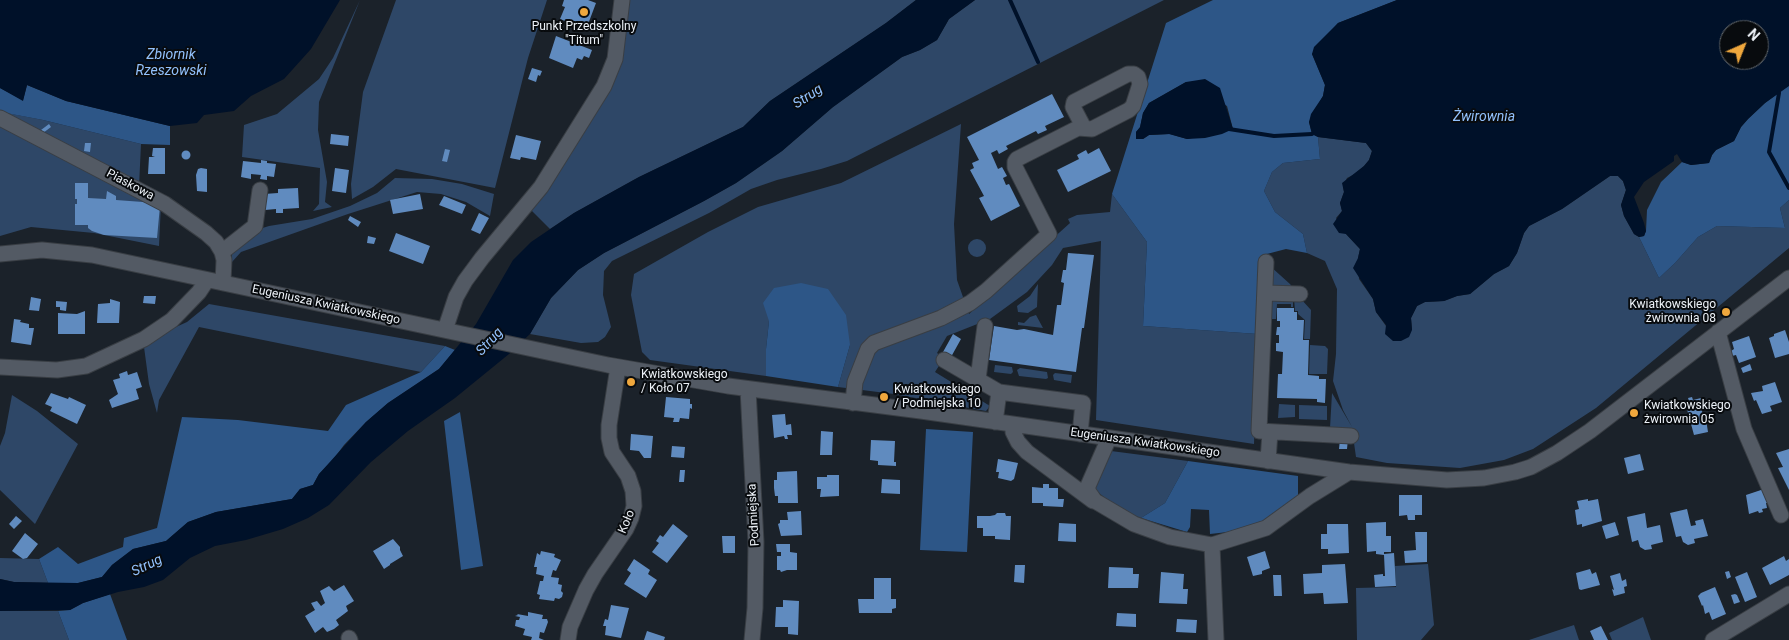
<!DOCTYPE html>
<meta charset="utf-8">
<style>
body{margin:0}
#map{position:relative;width:1789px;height:640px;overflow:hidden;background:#1b222a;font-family:Roboto,sans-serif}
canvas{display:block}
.north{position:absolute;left:1719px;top:20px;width:50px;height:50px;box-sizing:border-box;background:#080b0e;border:1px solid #63676b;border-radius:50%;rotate:44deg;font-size:14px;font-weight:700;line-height:20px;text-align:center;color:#ecf1f7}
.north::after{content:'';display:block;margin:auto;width:18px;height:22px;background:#efa73d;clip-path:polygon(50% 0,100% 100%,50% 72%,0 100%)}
</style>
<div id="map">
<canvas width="1789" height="640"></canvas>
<div class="north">N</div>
</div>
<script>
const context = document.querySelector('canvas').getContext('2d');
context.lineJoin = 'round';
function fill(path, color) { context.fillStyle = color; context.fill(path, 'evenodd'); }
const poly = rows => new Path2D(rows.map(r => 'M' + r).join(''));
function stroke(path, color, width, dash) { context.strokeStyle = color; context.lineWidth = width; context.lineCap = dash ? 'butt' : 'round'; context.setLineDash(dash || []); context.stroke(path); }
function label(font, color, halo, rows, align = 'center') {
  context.font = font + ' Roboto,sans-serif'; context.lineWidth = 4; context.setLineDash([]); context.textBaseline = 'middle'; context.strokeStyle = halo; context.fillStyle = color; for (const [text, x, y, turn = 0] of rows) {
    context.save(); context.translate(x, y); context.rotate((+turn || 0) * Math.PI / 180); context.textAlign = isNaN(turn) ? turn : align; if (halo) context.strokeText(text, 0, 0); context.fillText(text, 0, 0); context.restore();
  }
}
fill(poly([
 [360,0,319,102,318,130,327,182,325,202,332,207,313,211,319,204,320,168,242,157,244,125,277,114,319,79,333,58],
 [396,0,547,0,528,58,495,188,396,169,373,187,352,199,351,184,363,92],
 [617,0,916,0,886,23,770,101,743,127,639,177,574,213,550,229,529,208,597,89,612,48],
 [975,0,1164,0,847,161,821,169,777,180,751,189,709,213,612,261,604,271,603,295,611,327,605,337,598,342,581,343,530,334,551,298,578,270,604,253,704,201,736,183,782,151,833,107,902,57,920,50,937,40,949,19],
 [0,111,7,113,43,120,141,144,139,187],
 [0,121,161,204,159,246,94,233,31,227,0,236],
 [961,124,954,224,957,280,969,314,1070,223,1068,219,1077,215,1110,212,1112,194,1147,242,1143,326,1258,334,1254,444,1096,420,1101,241,1063,248,1052,265,1027,292,990,319,947,336,937,353,944,358,935,372,990,406,986,411,894,394,838,387,850,345,769,321,766,349,766,376,650,360,642,352,631,295,634,274,708,232,758,207,841,183],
 [1318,137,1366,143,1372,151,1369,160,1364,166,1355,174,1347,178,1343,186,1344,192,1340,203,1342,211,1336,218,1346,234,1360,249,1358,258,1359,279,1373,299,1376,312,1386,326,1412,330,1411,318,1417,306,1425,302,1444,301,1457,296,1470,294,1494,274,1509,266,1517,253,1524,233,1529,226,1562,209,1610,176,1618,176,1623,181,1626,190,1621,205,1624,216,1634,234,1639,237,1659,278,1675,263,1698,237,1717,226,1785,228,1780,208,1789,200,1789,248,1596,408,1533,449,1504,460,1460,468,1387,463,1356,457,1352,429,1330,428,1332,393,1352,427,1343,410,1333,381,1336,354,1337,289,1325,261,1307,253,1303,234,1275,212,1264,191,1272,172,1283,163,1320,159],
 [395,178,432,179,462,184,494,194,490,216,466,202,441,194,417,192,348,214,241,252,232,262,232,253,253,231,269,226,312,219,350,206,377,193],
 '968 248a9 9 0 1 1 18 0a9 9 0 1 1-18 0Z',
 [1270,266,1290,284,1293,288,1275,287,1272,285],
 [1038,284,1037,307,1028,313,1018,312,1017,306,1030,296],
 [1294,298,1301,299,1311,310,1310,339,1304,339,1305,320,1298,314,1298,311,1295,311],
 [1274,300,1293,300,1293,307,1291,307,1291,304,1277,304,1276,319,1268,319,1271,303],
 [209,304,445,346,421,372,199,327,159,400,157,413,149,384,144,347,167,331,187,322],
 [1036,315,1043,328,1018,325,1018,322,1024,323,1030,317],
 [1310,345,1325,346,1328,349,1327,374,1309,374],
 [995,365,1012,367,1013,372,1011,374,994,372],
 [1020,368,1047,372,1048,378,1046,379,1019,376,1017,370],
 [1055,373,1072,375,1071,383,1054,380,1053,375],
 [12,395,37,411,78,444,35,524,0,490,0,446,5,433],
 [1279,404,1295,405,1295,417,1278,418],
 [1299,405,1327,406,1327,420,1299,419],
 [1111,451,1188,461,1165,503,1141,518,1122,512,1094,489],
 [0,558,39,559,48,583,14,582,0,579],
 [1428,564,1434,625,1421,640,1357,640,1356,588,1396,587,1395,566],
 [0,611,58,611,69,640,0,640],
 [1643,617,1651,640,1612,640,1609,633],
 [1574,625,1579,640,1529,640]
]), '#2e4767');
fill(poly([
 [1213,0,1397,0,1338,23,1312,54,1325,85,1323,96,1309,122,1312,134,1318,137,1320,159,1283,163,1272,172,1264,191,1275,212,1303,234,1307,253,1286,249,1263,255,1258,334,1143,326,1147,242,1112,194,1166,23],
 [1186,82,1227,106,1233,129,1187,139,1170,134,1149,135,1143,139,1136,132,1140,128,1143,113,1149,103],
 [27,85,66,101,170,126,170,145,141,144,43,120,6,113,0,111,0,88,23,100],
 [1789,85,1789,200,1780,208,1785,228,1717,226,1698,237,1675,263,1659,278,1639,237,1644,236,1646,231,1647,210,1661,182,1682,162,1691,165,1709,163,1712,155,1716,150,1734,141,1741,127,1748,119,1765,103],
 [801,283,828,289,846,315,850,345,838,387,766,376,766,349,769,321,763,303,774,288],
 [445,346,455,350,439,369,388,403,366,422,344,445,332,461,319,474,313,485,300,489,292,499,216,512,188,522,166,541,133,549,112,565,102,577,78,583,48,583,39,559,58,547,78,564,123,547,124,538,157,528,182,417,238,420,328,431,346,405,421,372],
 [460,412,483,566,461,570,444,421],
 [926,429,973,432,967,552,920,550],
 [1188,461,1298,476,1298,498,1279,514,1254,527,1228,532,1210,534,1209,510,1191,509,1190,527,1187,532,1141,518,1165,503],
 [110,594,127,640,69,640,58,611,70,610,83,603]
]), '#2d5687');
fill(poly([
 [0,0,340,0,311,49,284,79,251,96,234,111,204,115,197,123,170,126,66,101,27,85,23,101,0,88],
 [916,0,975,0,949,19,937,40,920,50,902,57,833,107,782,151,736,183,704,201,604,253,578,270,551,298,530,334,509,354,455,398,408,431,371,462,329,505,308,518,283,529,246,540,215,546,190,558,163,580,144,587,118,592,83,603,70,610,0,611,0,579,14,582,78,583,102,577,112,565,133,549,166,541,188,522,216,512,292,499,300,489,313,485,319,474,366,422,388,403,439,369,476,324,513,260,531,242,574,213,639,177,743,127,770,101,886,23],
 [1397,0,1789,0,1789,86,1765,103,1748,119,1741,127,1734,141,1716,150,1712,155,1709,163,1691,165,1682,162,1677,154,1674,156,1674,161,1644,182,1634,197,1644,223,1646,231,1644,236,1639,237,1634,234,1624,216,1621,205,1626,190,1623,181,1618,176,1610,176,1562,209,1529,226,1524,233,1517,253,1509,266,1494,274,1470,294,1457,296,1444,301,1425,302,1417,306,1411,318,1412,330,1409,337,1401,341,1393,341,1385,334,1386,325,1376,312,1373,299,1353,268,1358,258,1360,249,1346,234,1339,233,1333,224,1342,211,1340,203,1344,192,1342,183,1364,166,1369,160,1372,151,1366,143,1318,137,1312,134,1309,122,1311,114,1323,96,1325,85,1312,54,1314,47,1338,23],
 [1729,30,1759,30,1759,60,1729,60],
 [1205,79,1220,88,1233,129,1222,134,1205,138,1187,139,1169,134,1149,135,1143,139,1136,139,1136,132,1140,127,1143,113,1149,103,1186,82]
]), '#001129');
stroke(poly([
 [1010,0,1038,62],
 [1779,93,1769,152,1789,188],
 [1229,129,1274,136,1312,134]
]), '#001129', 4);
fill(poly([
 [564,0,588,0,596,3,587,27,571,20,570,23,560,19,565,7,562,6],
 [556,36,592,50,589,58,584,56,582,60,577,58,573,68,549,58],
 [532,68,542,71,540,76,538,75,536,82,528,79],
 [1052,94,1064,117,1045,126,1047,130,1038,134,1036,131,1006,146,1008,149,999,154,997,150,991,153,998,169,1002,167,1007,176,1003,178,1006,185,1009,184,1020,206,991,221,979,198,984,196,970,170,974,168,972,163,979,160,967,137],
 [49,124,51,127,43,133,41,130],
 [331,134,349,136,348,146,330,144],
 [516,135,541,141,536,160,521,157,520,160,510,158],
 [85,143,91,143,90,152,84,151],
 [153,148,165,148,165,174,148,174,149,157,155,157,152,156],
 [1099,148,1111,171,1068,192,1057,170,1079,159,1077,155,1086,150,1088,154],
 [445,149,450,150,447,162,442,161],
 '181.5 155a4.5 4.5 0 1 1 9 0a4.5 4.5 0 1 1-9 0Z',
 [261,160,267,161,267,163,276,164,274,177,267,176,267,180,260,179,261,175,251,174,251,179,241,177,243,161,261,163],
 [201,168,207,169,207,192,197,191,196,175,198,169],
 [335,168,349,170,346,193,332,191],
 [75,183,88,183,88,198,106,199,107,191,116,196,116,200,143,202,160,206,157,238,104,235,92,231,88,228,88,225,75,225,75,204,77,204,77,199,75,199],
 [298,188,299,208,283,209,283,213,276,213,276,209,265,210,264,194,278,193,278,189],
 [420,194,423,209,393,214,390,200],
 [444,196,466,205,462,214,439,205],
 [479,213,489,218,480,234,471,230],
 [350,216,361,222,358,227,348,220],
 [396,233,430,246,423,264,389,251],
 [368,236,376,238,374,244,367,243],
 [1068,253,1094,255,1084,328,1082,328,1076,372,989,360,994,326,1017,330,1024,329,1053,335,1057,305,1061,305,1064,283,1061,282,1063,270,1066,270],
 [144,296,156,296,155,304,143,303],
 [31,297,41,299,39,311,29,310],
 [110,299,120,302,119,323,97,323,98,304,110,303],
 [56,301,67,302,66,311,60,310,60,307,56,307],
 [1277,308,1294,308,1294,312,1297,312,1297,320,1304,320,1303,340,1309,340,1308,375,1319,376,1319,379,1326,379,1325,403,1317,402,1317,399,1277,398,1278,374,1282,374,1283,352,1276,351,1276,343,1279,343,1279,335,1276,335,1277,327,1280,327,1280,321,1277,321],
 [85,311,85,334,58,334,58,313,77,314],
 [14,319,21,320,20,322,29,324,29,328,34,328,31,345,11,342],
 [1785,330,1789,342,1789,354,1775,358,1769,338,1774,336,1774,334],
 [953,334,961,339,951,357,943,352],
 [1749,336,1756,357,1739,363,1736,355,1732,356,1731,351,1734,349,1732,342],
 [1750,364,1752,370,1743,373,1741,368],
 [127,371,128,375,137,372,142,387,136,389,139,399,112,408,109,400,118,394,113,380,120,378,119,374],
 [1775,382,1782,402,1770,406,1772,411,1762,414,1756,400,1754,401,1751,393,1763,391,1762,386],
 [51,393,68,399,69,397,86,405,77,424,50,411,52,407,45,404],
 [666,397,690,399,690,404,692,404,692,409,690,408,689,419,680,418,679,422,673,422,674,418,664,417],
 [1692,397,1693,400,1701,398,1704,410,1702,411,1704,420,1706,419,1708,432,1694,435,1685,402,1689,401,1688,398],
 [785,414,786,425,791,424,792,435,787,435,788,439,785,439,784,436,774,438,772,415],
 [821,431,833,432,832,455,820,455],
 [631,434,653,436,651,458,644,458,639,451,630,450],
 [1340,439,1348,439,1347,449,1339,449],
 [871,440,895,441,894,462,896,462,896,466,878,465,878,461,870,460],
 [672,446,685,447,684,458,671,457],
 [1789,449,1789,490,1778,468,1783,467,1776,453],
 [1640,454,1644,470,1628,474,1624,458],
 [998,459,1018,463,1014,479,1011,481,998,478,999,472,996,472],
 [680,470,685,470,684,482,679,482],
 [797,471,798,503,778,503,778,496,775,496,774,488,774,480,777,480,777,472],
 [827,475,839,475,839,496,820,497,821,489,817,489,817,477,827,477],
 [882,479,900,480,900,494,881,493],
 [1043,484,1049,484,1049,488,1058,488,1058,499,1064,499,1063,507,1043,506,1043,503,1032,503,1032,487,1043,488],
 [1764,489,1768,503,1766,503,1767,508,1762,509,1763,512,1759,513,1758,511,1749,514,1746,495],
 [1399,495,1422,495,1422,515,1415,515,1415,520,1408,520,1407,515,1399,516],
 [1588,499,1588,501,1598,499,1602,521,1582,527,1582,524,1577,525,1575,510,1579,509,1577,501],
 [1687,509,1691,526,1696,525,1695,521,1703,519,1708,536,1694,539,1695,543,1688,545,1683,542,1681,536,1676,537,1670,513],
 [801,511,802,535,781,536,778,524,780,523,780,520,788,520,787,512],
 [997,513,1005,513,1006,516,1011,516,1010,540,995,539,995,536,983,536,983,528,977,528,977,516,990,516,995,515],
 [1645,513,1647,528,1660,525,1663,542,1651,545,1652,549,1645,550,1640,547,1638,540,1632,542,1627,517],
 [16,516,22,521,14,529,9,524],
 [1386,522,1386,536,1391,536,1391,552,1384,552,1384,554,1394,553,1396,586,1375,587,1374,575,1383,574,1383,576,1385,576,1384,555,1376,554,1376,551,1367,552,1366,523],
 [1615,522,1619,535,1606,539,1602,526],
 [1059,523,1076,524,1076,542,1058,541],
 [673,524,688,536,667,563,652,552,659,543,656,541,660,535,663,537],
 [1327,524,1348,524,1349,553,1328,554,1328,549,1321,549,1321,534,1327,534],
 [1415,532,1427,532,1427,562,1405,563,1404,551,1416,550],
 [25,533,38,544,27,558,23,559,12,551],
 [722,536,735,536,735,553,723,553],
 [393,539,400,547,400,550,403,556,390,564,390,565,384,569,373,551],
 [776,544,790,544,790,552,797,553,797,570,787,570,781,572,780,570,777,570,777,556,781,556,781,552,777,552],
 [541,551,555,554,554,557,561,560,556,571,553,570,551,577,559,578,558,584,562,585,561,591,563,593,562,597,559,599,555,598,554,601,539,599,540,595,537,594,540,581,543,581,544,576,536,574,537,567,534,567,537,553,540,555],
 [1265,551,1270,568,1262,571,1262,574,1253,576,1247,557],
 [1784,556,1786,561,1789,559,1789,575,1770,585,1762,568],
 [634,559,650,570,648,574,657,580,646,598,624,584,631,573,627,570],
 [1345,564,1348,603,1324,604,1323,593,1304,594,1303,574,1322,573,1322,565],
 [1015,565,1025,565,1024,583,1014,582],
 [1109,567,1133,568,1133,574,1139,574,1138,588,1108,588],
 [1590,569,1592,574,1596,572,1600,585,1581,590,1579,589,1576,573],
 [1729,571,1731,577,1727,579,1725,572],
 [1161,572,1184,574,1183,589,1188,589,1187,604,1159,603],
 [1747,572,1757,597,1745,602,1735,577],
 [1620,573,1622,581,1626,579,1627,586,1624,587,1625,593,1614,596,1612,589,1614,590,1610,576],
 [1273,575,1281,575,1282,596,1274,596],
 [874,578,891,578,891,599,896,599,896,608,892,609,892,613,859,613,858,599,874,599],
 [344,585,354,601,346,606,348,611,336,620,339,625,334,629,327,632,323,627,315,633,305,616,315,610,311,603,317,601,321,606,325,603,320,591,329,586,334,591],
 [1715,587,1726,614,1712,620,1709,612,1705,614,1703,605,1702,606,1698,596,1701,593],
 [1735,594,1737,595,1740,602,1734,604,1731,595],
 [783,600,799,601,798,635,788,634,788,627,775,627,776,607,783,607],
 [611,605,629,608,621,638,605,635,606,626,603,626,605,619,608,620],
 [528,612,543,615,542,619,547,619,548,622,544,633,540,632,539,638,544,640,531,640,532,637,523,635,525,629,515,626,516,620,519,620,520,617,515,616,518,615,517,614,528,616],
 [1117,613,1136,614,1136,627,1116,626],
 [1177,619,1197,620,1196,633,1176,632],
 [1601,626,1608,640,1594,640,1590,631],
 [647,631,665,637,664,640,644,640]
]), '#608bbf');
const minor = poly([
 [0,118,165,204,206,233,216,242,222,252,224,260,223,283],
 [222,252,255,226,260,190],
 [0,254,42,250,92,255,608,365,728,386,921,411,1349,472,1447,480,1484,478,1515,472,1531,467,1557,453,1590,431,1789,278],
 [1266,262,1259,431,1351,436],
 [1265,293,1300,294],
 [445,330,456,297,465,281,482,258,541,187,604,86,615,59,622,0],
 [1718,332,1744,429,1781,515],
 [944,360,999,392,995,422],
 [0,367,57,370,86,366,144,339,172,320,199,292,207,280],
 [978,379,985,326],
 [748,389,756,542,755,608,752,640],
 [999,392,1083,403,1080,434],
 [853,403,855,382,868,349,874,343,941,318,970,303,986,291,1049,234,1015,167,1015,162,1017,159,1078,128,1092,129,1129,110,1133,106,1140,84,1138,77,1134,74,1128,74,1074,102,1073,107,1084,128],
 [1013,424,1013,432,1018,442,1027,452,1093,501],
 [1109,438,1088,486,1088,491,1095,501,1134,524,1170,537,1212,545,1266,528,1310,496,1349,472],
 [1268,461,1270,432],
 [1212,545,1216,640],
 [349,638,350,640],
 [568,640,570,627,586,590,595,574,626,529,631,518,634,506,633,491,628,476,612,452,609,438,609,425,618,367],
 [1713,640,1789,594]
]);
stroke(minor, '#393e44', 17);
stroke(minor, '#535a64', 15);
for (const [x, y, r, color] of [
 [584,12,5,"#efa73d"],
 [1726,312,5,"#efa73d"],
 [631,382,5,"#efa73d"],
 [884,397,5,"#efa73d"],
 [1634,413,5,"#efa73d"]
]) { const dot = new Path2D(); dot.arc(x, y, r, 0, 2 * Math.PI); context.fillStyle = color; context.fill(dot); stroke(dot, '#080b0e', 2); }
label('12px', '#ecf1f7', '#080b0e', [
 ["Punkt Przedszkolny",584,27,"center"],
 ["\"Titum\"",584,41,"center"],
 ["Kwiatkowskiego",1716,305,"right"],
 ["żwirownia 08",1716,319,"right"],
 ["Kwiatkowskiego",641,375],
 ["/ Koło 07",641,389],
 ["Kwiatkowskiego",894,390],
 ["/ Podmiejska 10",894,404],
 ["Kwiatkowskiego",1644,406],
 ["żwirownia 05",1644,420]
], 'left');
label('12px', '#ecf1f7', '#080b0e', [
 ["Piaskowa",130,185,28],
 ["Eugeniusza Kwiatkowskiego",326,305,12],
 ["Eugeniusza Kwiatkowskiego",1145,443,8],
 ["Podmiejska",754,515,-93],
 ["Koło",627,522,-67]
]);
label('italic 14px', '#92c1fc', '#080b0e', [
 ["Zbiornik",171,55],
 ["Rzeszowski",171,71],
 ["Strug",808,97,-33],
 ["Żwirownia",1484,117],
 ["Strug",490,342,-47],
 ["Strug",147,566,-26]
]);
</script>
